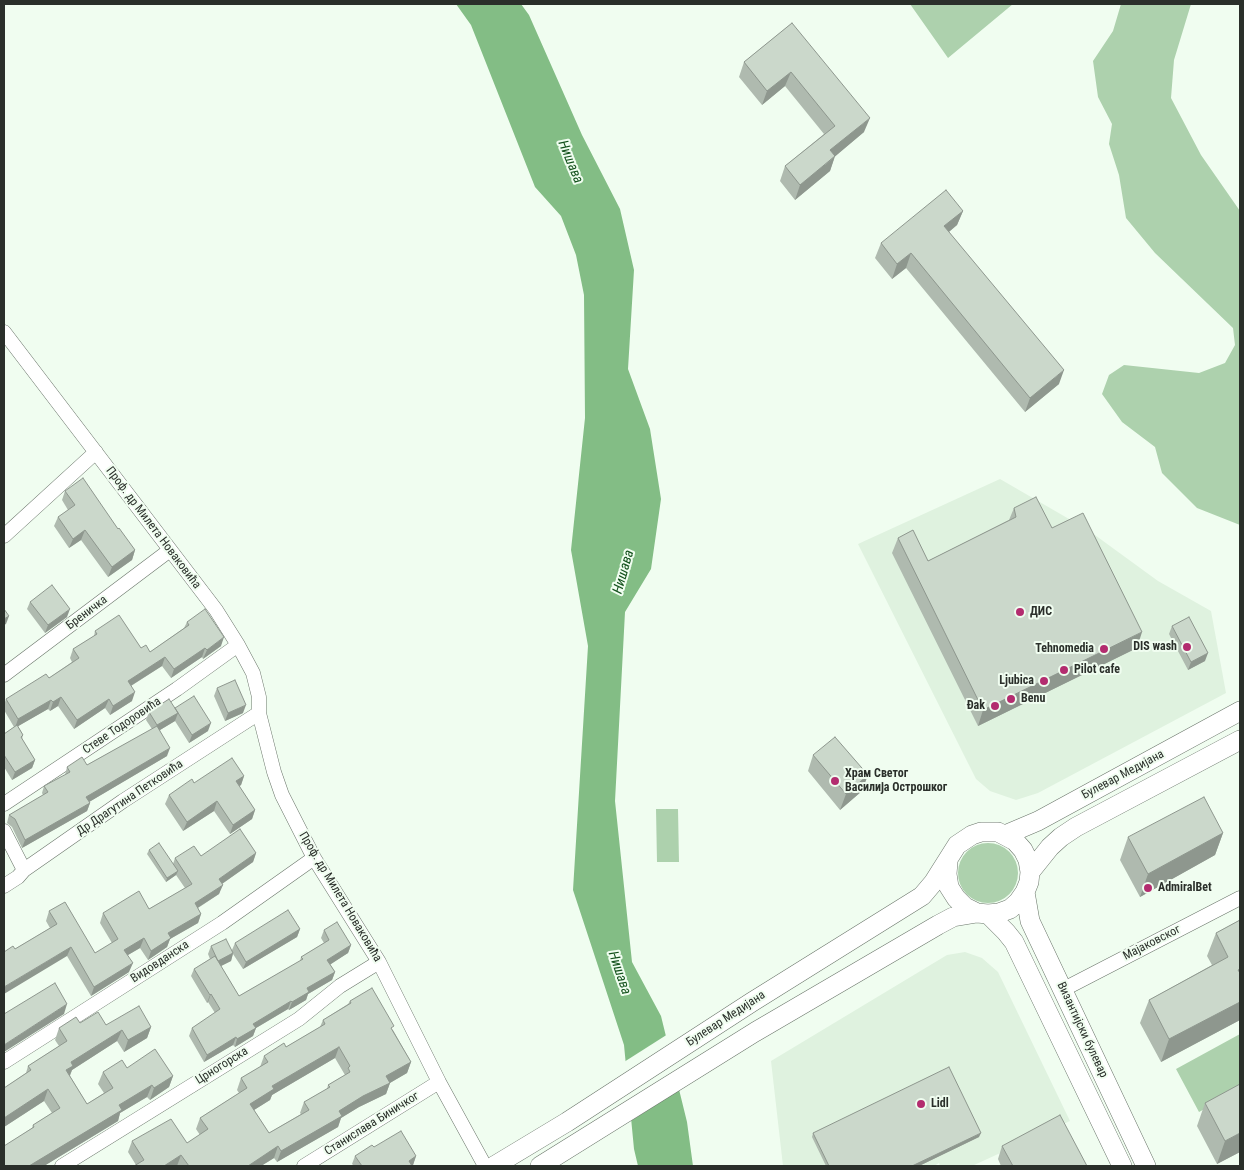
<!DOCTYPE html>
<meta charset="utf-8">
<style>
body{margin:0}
#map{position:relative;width:1244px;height:1170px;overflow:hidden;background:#f0fdf0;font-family:"Roboto Condensed",sans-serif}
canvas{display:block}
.frame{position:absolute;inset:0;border:5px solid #2a2f2a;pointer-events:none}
</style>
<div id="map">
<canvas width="1244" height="1170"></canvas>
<div class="frame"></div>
</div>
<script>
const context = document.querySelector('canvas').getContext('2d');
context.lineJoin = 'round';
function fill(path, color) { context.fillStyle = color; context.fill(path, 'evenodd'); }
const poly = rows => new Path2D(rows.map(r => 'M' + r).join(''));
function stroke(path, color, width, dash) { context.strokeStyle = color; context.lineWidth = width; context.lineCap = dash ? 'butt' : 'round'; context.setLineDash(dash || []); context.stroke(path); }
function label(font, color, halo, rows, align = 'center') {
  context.font = font + ' "Roboto Condensed",sans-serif'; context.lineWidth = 4; context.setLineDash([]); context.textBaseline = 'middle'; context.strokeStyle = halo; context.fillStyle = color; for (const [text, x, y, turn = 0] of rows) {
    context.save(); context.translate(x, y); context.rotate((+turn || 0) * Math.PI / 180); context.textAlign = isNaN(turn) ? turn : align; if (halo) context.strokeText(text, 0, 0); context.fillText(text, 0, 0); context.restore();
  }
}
fill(poly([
 [1000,479,1088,530,1158,581,1211,611,1226,693,1038,793,1016,800,990,791,976,779,858,544],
 [965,952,982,958,998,972,1070,1121,972,1166,940,1166,939,1163,934,1166,783,1166,771,1061,947,955]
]), '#dff2df');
fill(poly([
 [910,4,1013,4,948,58],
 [1121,4,1191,4,1174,60,1171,98,1201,155,1240,211,1240,525,1197,508,1162,473,1155,447,1122,422,1102,394,1109,375,1124,365,1199,373,1225,363,1235,345,1233,328,1155,253,1126,218,1119,175,1109,144,1112,124,1098,97,1093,61,1113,31],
 [656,809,678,809,679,862,657,862],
 '958 873a30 30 0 1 1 60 0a30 30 0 1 1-60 0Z',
 [1240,1034,1240,1090,1199,1112,1176,1069]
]), '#add1ad');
fill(poly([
 [456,4,521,4,529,15,582,135,620,209,634,270,628,369,650,429,661,499,651,569,625,612,615,801,632,962,661,1016,687,1122,693,1166,638,1166,634,1149,624,1045,573,890,588,646,571,550,585,418,584,295,576,255,561,216,535,187,471,25]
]), '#83bd85');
fill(poly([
 [668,1034,681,1089,629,1122,624,1062]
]), '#f0fdf0');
const street = poly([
 [4,332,216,610,238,645,253,673,259,697,259,713,274,772,282,795,314,858,379,962,439,1082,485,1166],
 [4,536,96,452],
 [4,675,170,550],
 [4,804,177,689,238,645],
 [4,831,24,870],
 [4,886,18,877,24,870,123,801,259,713],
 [1064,989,1240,898],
 [4,1062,222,923,314,858],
 [62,1166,299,1019,340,986,379,962],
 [304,1166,439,1082]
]);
const secondary = poly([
 [1005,835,1038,821,1240,711],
 [1030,872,1050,847,1061,837,1076,827,1240,740],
 [1025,892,1030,921,1146,1166],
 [988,914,1006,932,1014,942,1122,1166],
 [494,1166,567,1122,752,1002,922,896,933,883,957,845,972,835,981,832,998,832,1015,841,1023,850,1028,860,1030,872,1029,882,1025,892,1018,902,1010,909,999,913,988,914,977,913,965,907,956,898,949,887,947,874,948,862],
 [540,1166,755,1032,938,925,953,917,977,913]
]);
stroke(street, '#697469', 15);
stroke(secondary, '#697469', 20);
stroke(street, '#fff', 14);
stroke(secondary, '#fff', 19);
fill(poly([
 [792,23,864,132,835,156,830,171,795,200,780,181,785,166,824,134,785,86,762,105,739,77,744,62],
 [963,211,957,225,949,232,1059,384,1025,412,906,268,892,279,875,258,881,243],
 [65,491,118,529,135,550,132,560,108,577,81,540,69,548,54,526,58,517,68,510,62,500],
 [1014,508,1052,528,1137,648,978,726,892,553,898,538,928,561,1009,520],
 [30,602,67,617,45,633,27,609],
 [187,622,221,646,203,659,202,657,171,678,162,666,131,686,132,701,110,715,105,708,74,729,58,706,50,711,48,709,18,726,23,735,22,739,35,760,32,768,12,780,4,767,4,734,14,727,4,710,4,705,6,699,49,678,72,662,70,658,73,649,94,636,95,631,150,652,184,628],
 [1172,626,1205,661,1188,670,1169,634],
 [217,688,243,713,225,721,214,696],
 [175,708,208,731,189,743,175,721,160,730,167,756,89,802,90,803,87,811,22,848,12,827,7,823,9,815,43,795,42,793,44,786,65,775,67,767,87,765,152,729,146,720,149,712],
 [813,755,862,791,840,810,808,771],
 [244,776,241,785,239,786,255,810,252,819,230,834,214,811,183,831,165,804,169,795,194,783],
 [1223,833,1215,855,1140,897,1120,860,1128,837],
 [149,850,173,864,175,858,256,853,253,862,222,884,219,894,198,908,201,914,198,923,170,939,167,947,148,960,140,948,128,955,129,972,91,996,67,956,15,949,50,928,46,921,49,911,95,953,112,943,100,923,103,913,149,909,185,888,176,875,166,882,147,854],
 [1240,920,1240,1020,1161,1062,1140,1023,1149,1000,1212,965,1207,956,1216,933],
 [300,929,297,937,243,969,233,954,231,961,221,966,239,996,300,961,301,957,324,943,321,938,324,930,351,945,348,953,330,964,335,972,332,980,308,994,306,1000,289,1010,288,1009,256,1028,253,1036,235,1047,233,1045,204,1062,189,1036,192,1028,215,1013,208,1002,207,1003,191,976,194,969,210,959,208,954,211,946,232,950,235,943],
 [350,1001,393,1030,411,1062,407,1073,390,1083,386,1094,359,1107,341,1118,338,1127,277,1162,274,1158,261,1166,134,1166,136,1165,128,1152,132,1141,187,1143,200,1135,196,1129,200,1118,239,1093,237,1090,241,1078,260,1067,264,1056,286,1047,320,1027,323,1020,348,1004],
 [335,1058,345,1075,328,1085,327,1089,304,1102,300,1113,301,1114,269,1133,254,1110,270,1100,272,1095],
 [80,1023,151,1027,147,1038,124,1052,117,1041,72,1070,70,1076,87,1104,104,1093,98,1084,103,1072,127,1068,173,1076,169,1087,150,1100,147,1097,120,1113,118,1121,44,1166,4,1166,4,1147,32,1128,33,1125,52,1113,44,1101,4,1127,4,1088,26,1073,28,1066,59,1046,55,1040,59,1028],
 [1205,1103,1240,1152,1217,1164,1197,1126],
 [813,1133,979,1137,919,1166,826,1166,812,1137],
 [1002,1146,1087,1166,1001,1166,998,1159],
 [374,1147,416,1156,413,1165,412,1165,412,1166,354,1166,352,1164,355,1156]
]), '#afbaaf');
fill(poly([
 [791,72,785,86,762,105,767,91],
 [870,118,864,132,825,165,830,150],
 [835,156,830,171,795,200,800,185],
 [963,211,957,225,939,240,944,226],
 [911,253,906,268,892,279,897,264],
 [1064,370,1059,384,1025,412,1030,398],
 [85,530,81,540,69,548,73,539],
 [135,550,132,560,108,577,112,567],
 [70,609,67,617,45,633,48,625],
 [9,616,6,624,4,625,4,619],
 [1142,632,1137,648,978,726,983,710],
 [224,637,221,646,203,659,207,650],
 [205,648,202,657,171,678,174,669],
 [1208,653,1205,661,1188,670,1191,662],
 [165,657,162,666,124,690,128,681],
 [135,692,132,701,110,715,113,706],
 [61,697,58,706,50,711,53,702],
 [109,699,105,708,74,729,77,720],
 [51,700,48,709,15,728,18,719],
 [246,705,243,713,225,721,228,713],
 [178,713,175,721,155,733,157,725],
 [211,723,208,731,189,743,192,735],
 [170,748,167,756,84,805,86,797],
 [35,760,32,768,12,780,15,772],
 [868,775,862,791,840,810,846,794],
 [244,776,241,785,232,791,236,781],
 [217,801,214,811,183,831,187,822],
 [90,803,87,811,22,848,25,840],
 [255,810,252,819,230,834,233,825],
 [1223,833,1215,855,1140,897,1148,874],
 [256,853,253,862,216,888,219,879],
 [178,871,176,875,166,882,167,878],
 [223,885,219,894,191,912,195,903],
 [201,914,198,923,170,939,167,947,148,960,151,951,168,933],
 [300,929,297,937,243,969,246,962],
 [144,938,140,948,121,959,124,950],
 [351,945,348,953,325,968,327,960],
 [71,947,67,956,4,994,4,987],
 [233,953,231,961,215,969,218,961],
 [133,963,129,972,91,996,94,987],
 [335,972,332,980,308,994,306,1000,289,1010,292,1002,307,988],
 [211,994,208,1002,207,1003,210,995],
 [291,1001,288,1009,256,1028,253,1036,235,1047,237,1039,253,1024],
 [1240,1002,1240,1020,1161,1062,1169,1039],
 [67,1004,64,1014,4,1052,4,1045],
 [151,1027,147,1038,124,1052,128,1040],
 [122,1030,117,1041,72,1070,69,1077,66,1070,71,1062],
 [236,1037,233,1045,204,1062,207,1055],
 [339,1047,335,1058,272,1095,270,1100,246,1115,250,1104,272,1086],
 [411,1062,407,1073,388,1084,390,1083,386,1094,359,1107,341,1118,338,1127,277,1162,281,1151,386,1076],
 [173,1076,169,1087,150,1100,154,1088],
 [152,1085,147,1097,120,1113,118,1121,44,1166,29,1166,119,1105],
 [48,1089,44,1101,4,1127,4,1118],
 [981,1133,979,1137,919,1166,912,1166],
 [1240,1133,1240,1152,1217,1164,1225,1141],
 [278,1146,274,1158,261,1166,248,1166],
 [181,1155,177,1166,164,1166],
 [416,1156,413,1165,410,1166,409,1161]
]), '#8e978e');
const building = poly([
 [792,23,870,118,830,150,835,156,800,185,785,166,835,126,791,72,767,91,744,62,792,23],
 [946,190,963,211,944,226,1064,370,1030,398,911,253,897,264,881,243,946,190],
 [83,478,118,529,119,528,135,550,112,567,85,530,73,539,58,517,75,505,65,491,83,478],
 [1036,497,1052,528,1083,513,1142,632,983,710,898,538,913,530,928,561,1016,517,1014,508,1036,497],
 [52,585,70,609,48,625,30,602,52,585],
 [4,609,9,616,4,619,4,609],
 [205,609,224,637,207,650,205,648,174,669,165,657,128,681,135,692,113,706,109,699,77,720,61,697,53,702,51,700,18,719,6,699,46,674,49,678,79,658,73,649,97,634,95,631,119,615,141,648,146,645,150,652,189,625,187,622,205,609],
 [1189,617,1208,653,1191,662,1172,626,1189,617],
 [235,680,246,705,228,713,217,688,235,680],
 [194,696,211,723,192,735,175,708,194,696],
 [169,699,178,713,157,725,149,712,169,699],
 [17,725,23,735,21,737,35,760,15,772,4,755,4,734,17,725],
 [157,726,170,748,86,797,90,803,25,840,15,819,9,815,48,792,44,786,70,772,67,767,82,757,87,765,157,726],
 [835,737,868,775,846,794,813,755,835,737],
 [232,758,244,776,236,781,255,810,233,825,217,801,187,822,169,795,192,779,194,783,232,758],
 [1204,797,1223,833,1148,874,1128,837,1204,797],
 [240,829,256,853,219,879,223,885,195,903,201,914,168,933,171,938,151,951,144,938,124,950,133,963,94,987,71,947,4,987,4,952,13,946,15,949,57,924,49,911,65,902,95,953,118,939,103,913,139,891,149,909,192,884,175,858,194,846,201,856,240,829],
 [159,843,178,871,167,878,149,850,159,843],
 [288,910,300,929,246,962,235,943,288,910],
 [1240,920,1240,969,1238,970,1240,973,1240,1002,1169,1039,1149,1000,1228,957,1216,933,1240,920],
 [337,922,351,945,327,960,335,972,307,988,309,992,292,1002,291,1001,253,1024,256,1028,237,1039,236,1037,207,1055,192,1028,220,1009,211,994,210,995,194,969,215,956,239,996,303,959,301,957,329,940,324,930,337,922],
 [226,939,233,953,218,961,211,946,226,939],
 [55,983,67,1004,4,1045,4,1014,55,983],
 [372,988,394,1026,391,1028,411,1062,386,1076,390,1083,363,1096,339,1111,342,1116,281,1151,278,1146,248,1166,189,1166,181,1155,164,1166,134,1166,144,1160,132,1141,171,1119,187,1143,208,1129,200,1118,247,1088,241,1078,268,1062,264,1056,284,1043,286,1047,325,1024,323,1020,351,1003,350,1001,372,988],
 [339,1047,350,1066,348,1068,350,1072,328,1085,330,1087,304,1102,309,1110,269,1133,250,1104,274,1089,272,1086,339,1047],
 [139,1006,151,1027,128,1040,122,1030,71,1062,73,1066,66,1070,87,1104,113,1088,103,1072,122,1060,127,1068,155,1049,173,1076,154,1088,152,1085,119,1105,122,1110,29,1166,4,1166,4,1146,34,1127,33,1125,60,1108,48,1089,4,1118,4,1088,31,1070,28,1066,67,1041,59,1028,76,1017,80,1023,98,1012,106,1025,139,1006],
 [949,1067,981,1133,912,1166,829,1166,813,1133,949,1067],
 [1240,1084,1240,1133,1225,1141,1205,1103,1240,1084],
 [1060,1115,1087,1166,1013,1166,1002,1146,1060,1115],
 [401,1131,416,1156,409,1161,412,1166,362,1166,355,1156,372,1145,374,1147,401,1131]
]);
fill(building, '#cbd8cb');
stroke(building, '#8e978e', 1);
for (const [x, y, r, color] of [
 [1020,612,5,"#b32c6f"],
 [1187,647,5,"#b32c6f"],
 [1104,649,5,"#b32c6f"],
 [1064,670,5,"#b32c6f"],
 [1044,681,5,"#b32c6f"],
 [1011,699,5,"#b32c6f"],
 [995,706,5,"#b32c6f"],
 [835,781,5,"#b32c6f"],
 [1148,888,5,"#b32c6f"],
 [921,1104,5,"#b32c6f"]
]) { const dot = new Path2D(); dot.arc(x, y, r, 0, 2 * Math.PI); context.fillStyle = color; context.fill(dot); stroke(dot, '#f0fdf0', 2); }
label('12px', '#2a2f2a', '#f0fdf0', [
 ["Проф. др Милета Новаковића",153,528,53],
 ["Бреничка",87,613,-37],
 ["Стеве Тодоровића",122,726,-34],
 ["Булевар Медијана",1123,775,-28],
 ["Др Драгутина Петковића",130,798,-34],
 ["Проф. др Милета Новаковића",340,897,59],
 ["Мајаковског",1152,943,-27],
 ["Видовданска",160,962,-33],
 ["Булевар Медијана",726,1019,-33],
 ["Византијски булевар",1082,1030,65],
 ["Црногорска",222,1066,-32],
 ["Станислава Биничког",372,1124,-32]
]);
label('bold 12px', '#2a2f2a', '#f0fdf0', [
 ["ДИС",1030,612],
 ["DIS wash",1177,647,"right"],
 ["Tehnomedia",1094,649,"right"],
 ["Pilot cafe",1074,670],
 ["Ljubica",1034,681,"right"],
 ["Benu",1021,699],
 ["Đak",985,706,"right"],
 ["Храм Светог",845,774],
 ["Василија Острошког",845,788],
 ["AdmiralBet",1158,888],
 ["Lidl",931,1104]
], 'left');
label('italic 14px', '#13511c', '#f0fdf0', [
 ["Нишава",570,162,68],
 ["Нишава",624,572,-74],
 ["Нишава",619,973,71]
]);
</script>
